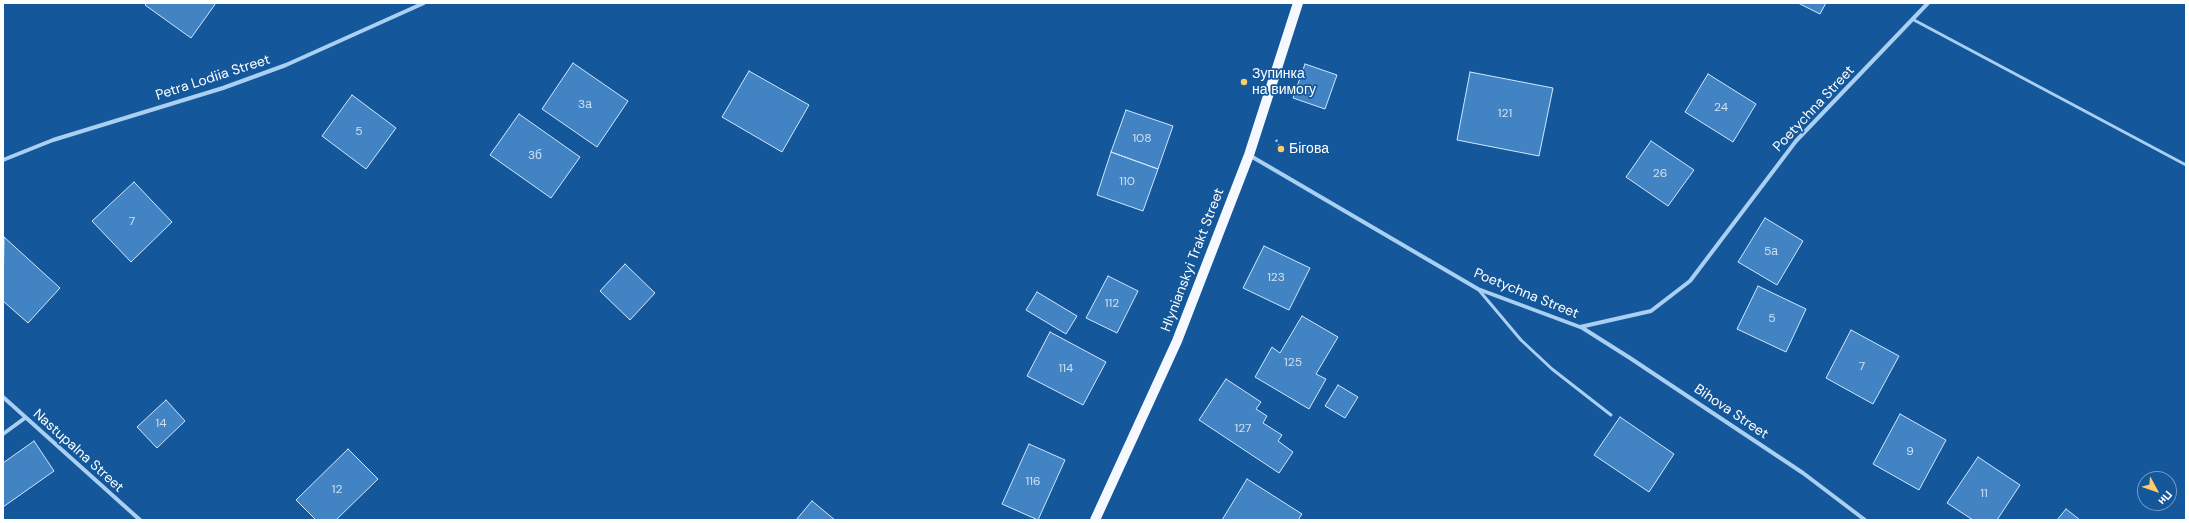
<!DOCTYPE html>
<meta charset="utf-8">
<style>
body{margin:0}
#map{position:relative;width:2189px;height:523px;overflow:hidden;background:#14579a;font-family:"DM Sans",sans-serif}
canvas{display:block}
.frame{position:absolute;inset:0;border:4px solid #fff;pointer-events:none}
.north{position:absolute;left:2137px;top:471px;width:40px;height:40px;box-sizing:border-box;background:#14579a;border:1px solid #729ac2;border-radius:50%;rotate:130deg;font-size:11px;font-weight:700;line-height:16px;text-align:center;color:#fff}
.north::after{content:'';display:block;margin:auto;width:14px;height:18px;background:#ffcb6b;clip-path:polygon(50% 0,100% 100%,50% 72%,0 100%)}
</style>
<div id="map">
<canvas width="2189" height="523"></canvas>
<div class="frame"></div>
<div class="north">Пн</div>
</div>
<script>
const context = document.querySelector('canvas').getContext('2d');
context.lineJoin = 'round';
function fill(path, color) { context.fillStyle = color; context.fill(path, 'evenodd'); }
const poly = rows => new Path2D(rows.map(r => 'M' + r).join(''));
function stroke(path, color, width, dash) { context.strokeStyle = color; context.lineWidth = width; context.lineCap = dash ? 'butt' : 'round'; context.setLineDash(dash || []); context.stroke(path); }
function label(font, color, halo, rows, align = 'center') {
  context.font = font + ' "DM Sans",sans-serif'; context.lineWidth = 3.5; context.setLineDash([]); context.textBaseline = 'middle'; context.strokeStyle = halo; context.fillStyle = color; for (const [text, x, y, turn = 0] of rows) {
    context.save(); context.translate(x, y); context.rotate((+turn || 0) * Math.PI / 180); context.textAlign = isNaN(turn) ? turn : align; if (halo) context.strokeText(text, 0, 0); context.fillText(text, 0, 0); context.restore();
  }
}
const building = poly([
 [147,3,216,3,191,38,145,5,147,3],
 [1798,3,1826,3,1820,14,1798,3],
 [573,63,628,101,597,147,542,109,573,63],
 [1305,64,1337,75,1325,109,1293,98,1305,64],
 [749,71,809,105,782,152,722,117,749,71],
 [1470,72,1553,88,1539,156,1457,140,1470,72],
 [1708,74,1756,104,1733,142,1685,112,1708,74],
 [352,95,396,128,366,169,322,136,352,95],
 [1126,110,1173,126,1158,169,1111,152,1126,110],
 [519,114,580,157,551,198,490,155,519,114],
 [1651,141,1694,170,1668,206,1626,177,1651,141],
 [1111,152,1158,169,1143,211,1097,195,1111,152],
 [134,182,172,222,131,262,92,221,134,182],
 [1765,218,1803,241,1777,285,1738,262,1765,218],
 [4,237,60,288,28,323,3,301,4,237],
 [1264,246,1310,268,1289,310,1243,288,1264,246],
 [625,264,655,293,630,320,600,291,625,264],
 [1108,276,1138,291,1117,333,1086,318,1108,276],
 [1758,286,1806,309,1786,352,1737,329,1758,286],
 [1037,292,1077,316,1066,334,1026,310,1037,292],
 [1302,316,1338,337,1316,374,1326,379,1309,409,1255,377,1272,347,1280,353,1302,316],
 [1851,330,1899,356,1873,404,1826,378,1851,330],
 [1050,332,1106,362,1083,405,1027,376,1050,332],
 [1226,379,1261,402,1256,409,1267,416,1263,423,1282,435,1278,441,1293,452,1279,473,1199,420,1226,379],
 [1338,385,1358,397,1345,418,1325,406,1338,385],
 [166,400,185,421,157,448,137,427,166,400],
 [1900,414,1946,440,1919,490,1873,464,1900,414],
 [1620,417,1674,454,1649,492,1594,455,1620,417],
 [34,441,54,471,3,507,3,463,34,441],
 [1029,444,1065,460,1038,520,1002,504,1029,444],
 [348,449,378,479,336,520,316,520,296,500,348,449],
 [1978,457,2020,485,1997,520,1973,520,1947,503,1978,457],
 [1247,479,1302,514,1298,520,1222,520,1247,479],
 [812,501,835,520,796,520,812,501],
 [2066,509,2080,520,2057,520,2066,509]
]);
fill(building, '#4283c3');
stroke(building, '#d1e7fd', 1);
stroke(poly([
 [1276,140,1283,152]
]), '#a9cff3', 2.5, [2, 3]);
stroke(poly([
 [1914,20,2186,165],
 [1478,289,1521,340,1552,369,1611,415]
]), '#a9cff3', 3);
stroke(poly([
 [1249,155,1478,289,1580,327,1651,311,1690,281,1796,141,1928,3],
 [3,160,53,140,223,88,286,65,424,3],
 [1581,327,1630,358,1803,473,1865,520],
 [3,397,140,520],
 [3,434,25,418]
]), '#a9cff3', 4);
stroke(poly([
 [1095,520,1177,341,1249,155,1298,3]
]), '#f5f9ff', 10);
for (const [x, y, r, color] of [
 [1244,82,4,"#ffcb6b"],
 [1281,149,4,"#ffcb6b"]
]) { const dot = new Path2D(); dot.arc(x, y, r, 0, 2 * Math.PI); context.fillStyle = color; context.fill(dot); stroke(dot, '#14579a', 1.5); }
label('12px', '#d0e0f0', null, [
 ["3а",585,105],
 ["24",1721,108],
 ["121",1505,114],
 ["5",359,132],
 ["108",1142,139],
 ["3б",535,156],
 ["26",1660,174],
 ["110",1127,182],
 ["7",132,222],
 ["5а",1771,252],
 ["123",1276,278],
 ["112",1112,304],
 ["5",1772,319],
 ["125",1293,363],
 ["7",1862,367],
 ["114",1066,369],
 ["14",161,424],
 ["127",1243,429],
 ["9",1910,452],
 ["116",1033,482],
 ["12",337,490],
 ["11",1984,494]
]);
label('14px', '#fff', '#14579a', [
 ["Зупинка",1252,74],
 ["на вимогу",1252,90],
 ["Бігова",1289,149]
], 'left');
label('14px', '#fff', '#14579a', [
 ["Petra Lodiia Street",213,78,-18],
 ["Poetychna Street",1814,109,-47],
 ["Hlynianskyi Trakt Street",1193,260,-69],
 ["Poetychna Street",1526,294,22],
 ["Bihova Street",1731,412,34],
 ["Nastupalna Street",78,451,42]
]);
</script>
